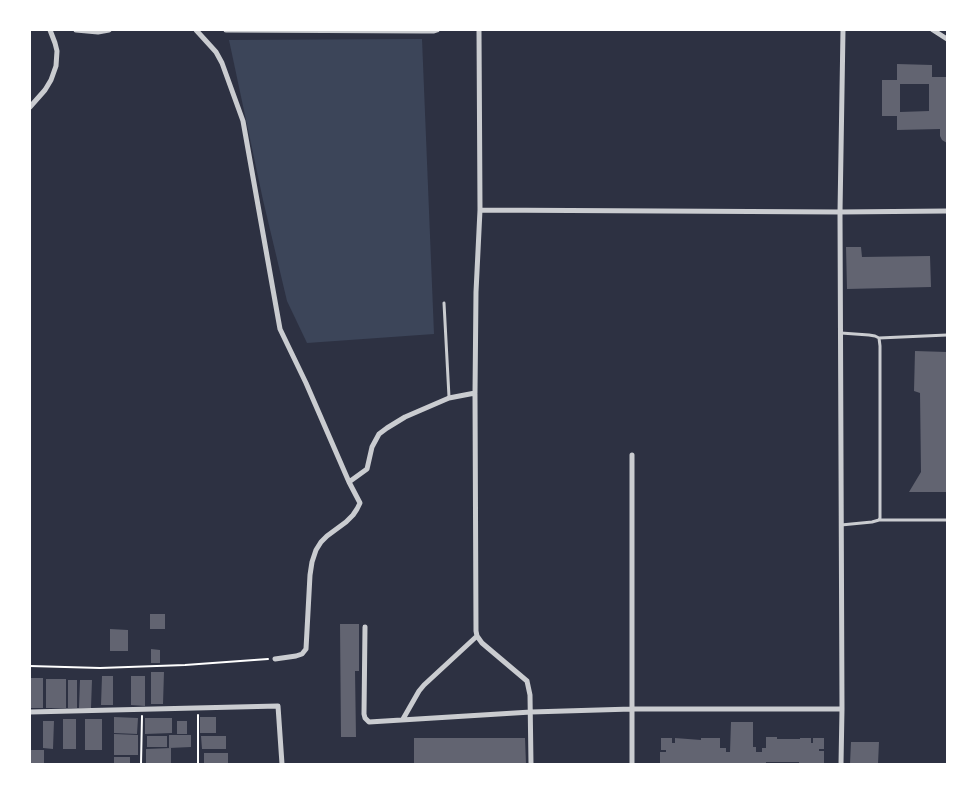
<!DOCTYPE html>
<style>
body{margin:0}
#map{position:relative;width:977px;height:794px;overflow:hidden;background:#2d3142;font-family:"Source Sans 3",sans-serif}
canvas{display:block}
.frame{position:absolute;inset:0;border:31px solid #fff;pointer-events:none}
</style>
<div id="map">
<canvas width="977" height="794"></canvas>
<div class="frame"></div>
</div>
<script>
const context = document.querySelector('canvas').getContext('2d');
context.lineJoin = 'round';
function fill(path, color) { context.fillStyle = color; context.fill(path, 'evenodd'); }
const poly = rows => new Path2D(rows.map(r => 'M' + r).join(''));
function stroke(path, color, width, dash) { context.strokeStyle = color; context.lineWidth = width; context.lineCap = dash ? 'butt' : 'round'; context.setLineDash(dash || []); context.stroke(path); }
fill(poly([
 [422,39,434,334,307,343,287,301,263,200,229,40]
]), '#3c4559');
fill(poly([
 [897,64,932,65,932,77,946,77,947,143,942,140,940,136,940,129,897,130,897,116,882,116,882,80,897,80],
 [900,84,929,84,929,111,900,112],
 [846,247,861,247,862,257,930,256,931,287,847,289],
 [915,351,947,352,947,492,909,492,921,472,920,393,914,391],
 [150,614,165,614,165,629,150,629],
 [340,624,359,624,359,671,355,671,356,737,341,737],
 [110,629,128,630,128,651,110,651],
 [151,649,160,650,160,663,151,663],
 [151,672,164,672,163,704,151,704],
 [102,676,113,676,113,705,101,705],
 [131,676,145,676,145,706,131,705],
 [30,678,43,678,43,708,30,708],
 [46,679,66,679,66,708,46,708],
 [68,680,77,680,77,708,68,708],
 [80,680,92,680,91,708,79,708],
 [114,717,138,718,137,734,114,733],
 [200,717,216,717,216,733,200,733],
 [145,718,172,718,172,733,145,734],
 [63,719,76,719,76,749,63,749],
 [85,719,102,719,102,750,85,750],
 [43,721,54,721,53,749,43,748],
 [177,721,187,721,187,734,177,734],
 [731,722,753,722,753,747,756,747,756,752,762,752,762,748,766,748,766,737,777,737,777,739,800,739,800,738,811,738,811,743,813,743,813,738,824,738,824,749,819,749,819,751,824,751,824,764,799,764,799,762,766,762,766,764,660,764,660,752,666,752,666,750,661,750,661,738,672,738,672,743,675,743,675,738,701,740,701,738,720,738,720,748,726,748,726,752,730,752],
 [114,734,138,735,138,755,114,755],
 [169,735,191,735,191,747,169,748],
 [147,736,167,736,167,747,147,747],
 [201,736,226,736,226,749,202,749],
 [414,738,525,738,526,764,414,764],
 [851,742,879,742,878,764,850,764],
 [171,748,171,763,146,763,146,749],
 [30,750,44,750,44,764,30,764],
 [204,753,228,753,228,764,204,764],
 [114,757,130,757,130,764,114,764]
]), '#626471');
stroke(poly([
 [30,666,100,668,185,665,268,659],
 [141,764,142,716],
 [198,764,198,715]
]), '#fff', 2);
stroke(poly([
 [444,303,449,397],
 [841,333,869,335,875,336,879,338,880,346,880,518,879,520,872,522,841,525],
 [879,338,947,335],
 [879,520,947,520]
]), '#caccd0', 3);
stroke(poly([
 [76,30,98,32,109,30],
 [196,30,216,52,222,63,243,121,280,329,306,383,349,482],
 [226,30,423,31,434,31,437,30],
 [479,30,480,210,476,292,475,393,476,631,477,636,482,643,527,681,530,695,531,764],
 [933,30,947,39],
 [30,107,45,90,51,80,56,66,57,51,55,43,50,30],
 [480,210,840,212,947,211],
 [365,627,364,714,365,718,369,722,531,712,632,709,842,709],
 [275,659,296,656,302,654,306,649,310,575,312,562,316,550,321,542,327,536,346,522,353,515,357,509,360,503,349,482,367,469,372,447,379,434,387,428,405,417,449,398,475,393],
 [30,712,278,706,282,764],
 [403,719,419,691,424,685,477,636],
 [632,764,632,455],
 [841,764,842,709,840,212,843,30]
]), '#caccd0', 5);
</script>
